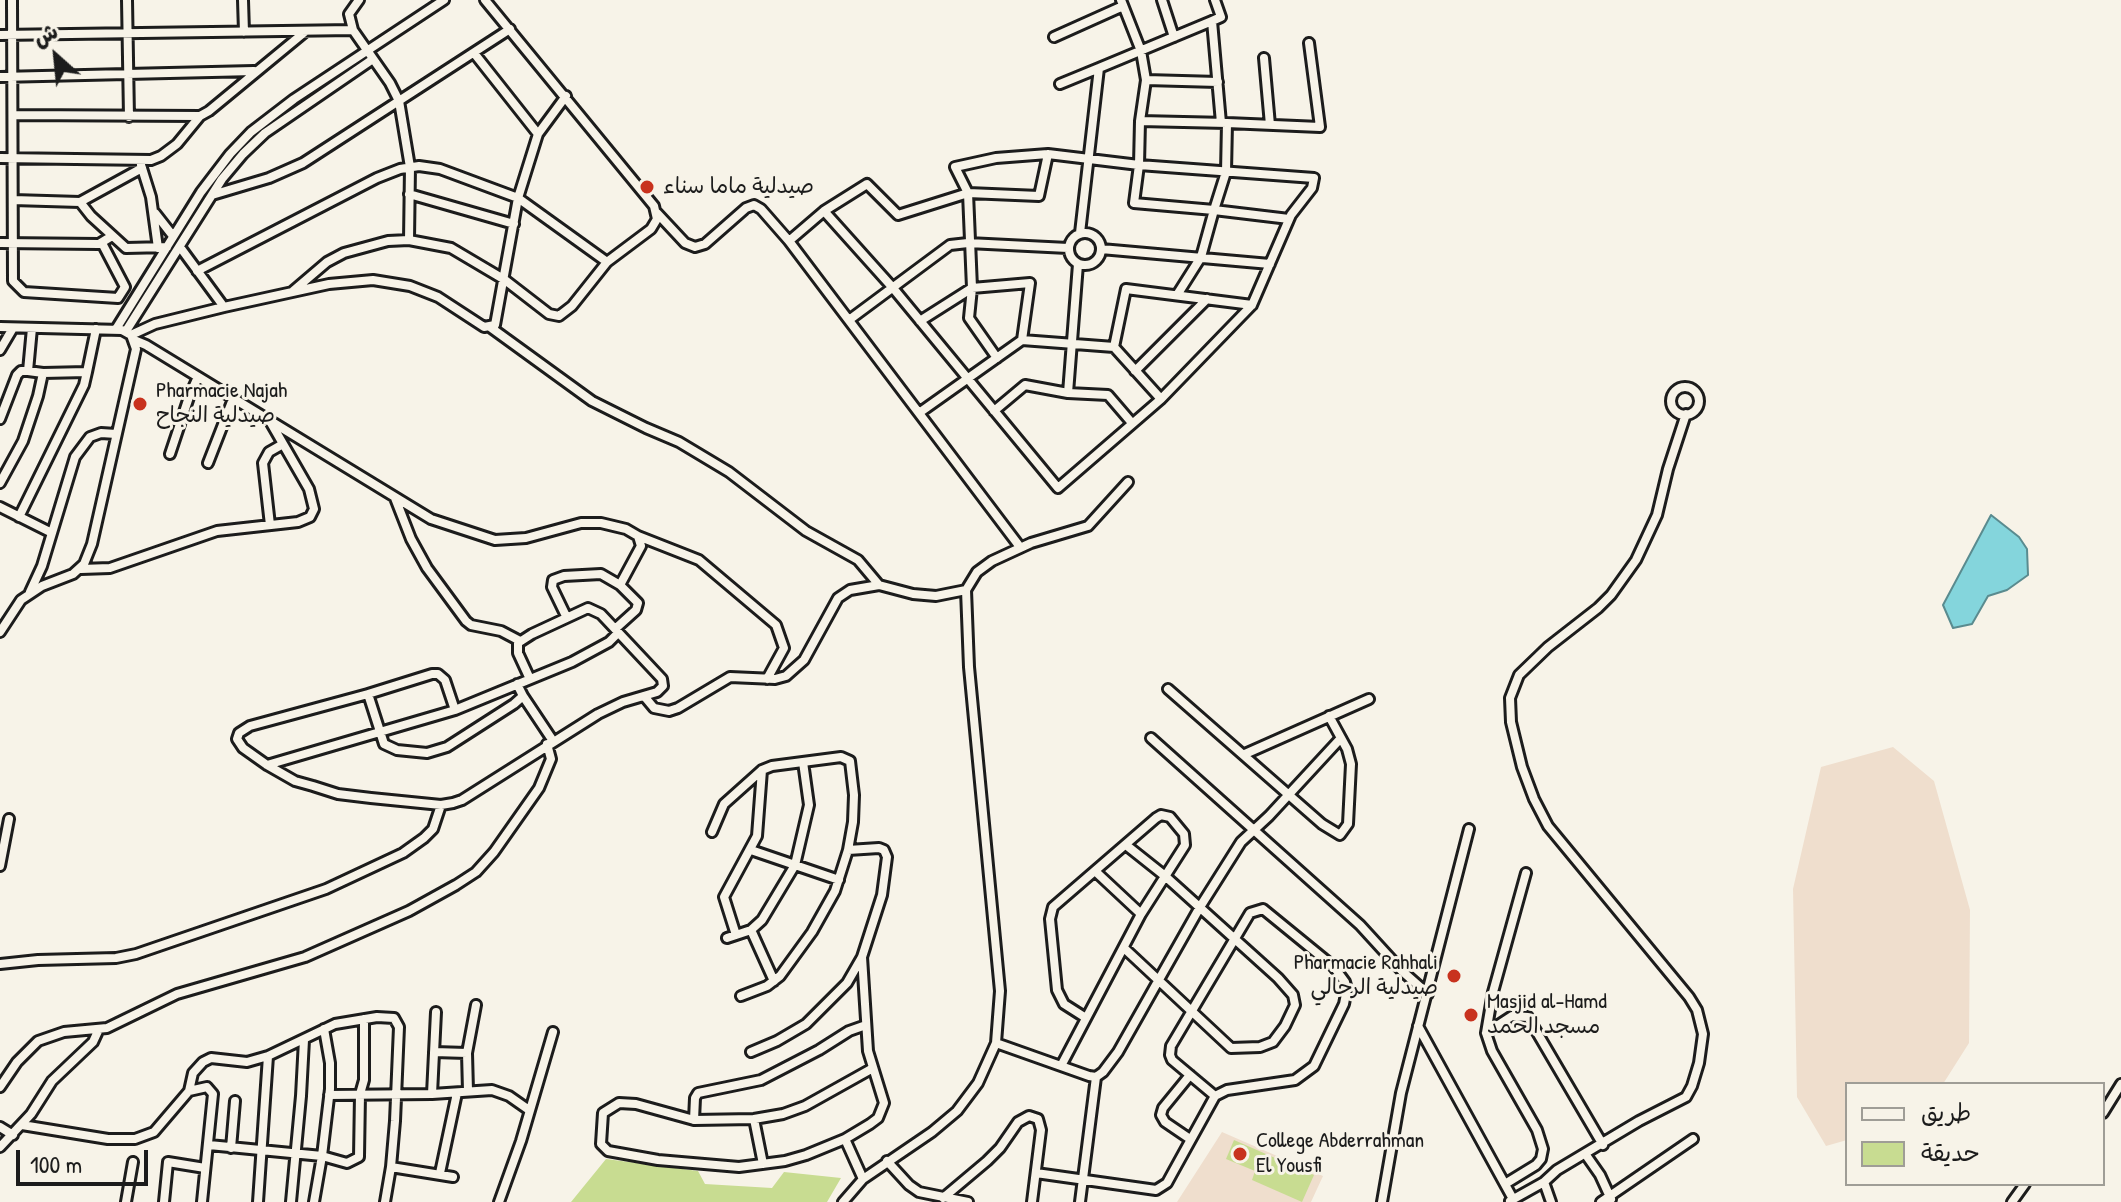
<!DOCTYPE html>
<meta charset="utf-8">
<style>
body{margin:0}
#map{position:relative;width:2121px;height:1202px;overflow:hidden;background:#f7f3e8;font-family:"Patrick Hand","Playpen Sans Arabic",sans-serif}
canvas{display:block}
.legend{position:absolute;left:1845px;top:1082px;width:260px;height:104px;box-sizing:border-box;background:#f7f3e8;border:2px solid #9f9d96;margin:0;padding:10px 14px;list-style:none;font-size:24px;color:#1c1c1c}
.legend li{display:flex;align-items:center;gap:16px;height:40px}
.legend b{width:40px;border:2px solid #9f9d96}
.north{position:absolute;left:16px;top:16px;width:80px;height:80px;-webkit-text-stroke:6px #f7f3e8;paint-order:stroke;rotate:333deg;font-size:22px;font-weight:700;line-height:32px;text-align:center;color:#1c1c1c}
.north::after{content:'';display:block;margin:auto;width:28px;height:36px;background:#1c1c1c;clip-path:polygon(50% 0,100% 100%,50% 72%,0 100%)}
.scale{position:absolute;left:16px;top:1150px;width:132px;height:36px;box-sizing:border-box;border:4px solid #1c1c1c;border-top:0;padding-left:10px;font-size:24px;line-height:28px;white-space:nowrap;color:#1c1c1c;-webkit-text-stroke:6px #f7f3e8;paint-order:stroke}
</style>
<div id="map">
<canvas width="2121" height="1202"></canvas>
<ul class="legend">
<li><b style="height:10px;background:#f7f3e8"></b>طريق</li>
<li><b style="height:22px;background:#c8dc91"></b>حديقة</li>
</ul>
<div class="north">ش</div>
<div class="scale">100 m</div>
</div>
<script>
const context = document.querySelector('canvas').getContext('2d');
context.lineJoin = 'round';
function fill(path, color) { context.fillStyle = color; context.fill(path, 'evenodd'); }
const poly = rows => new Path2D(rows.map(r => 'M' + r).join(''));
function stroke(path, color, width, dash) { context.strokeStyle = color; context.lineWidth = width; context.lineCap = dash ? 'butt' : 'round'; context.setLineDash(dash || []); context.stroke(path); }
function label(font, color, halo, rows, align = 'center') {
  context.font = font + ' "Patrick Hand","Playpen Sans Arabic",sans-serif'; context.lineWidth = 6; context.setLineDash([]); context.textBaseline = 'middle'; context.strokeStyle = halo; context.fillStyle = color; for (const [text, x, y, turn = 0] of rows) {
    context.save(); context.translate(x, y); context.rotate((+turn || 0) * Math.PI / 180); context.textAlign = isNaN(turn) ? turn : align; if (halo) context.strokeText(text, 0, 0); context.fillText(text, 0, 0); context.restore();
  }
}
fill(poly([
 [1893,747,1934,781,1970,910,1969,1043,1943,1084,1847,1084,1847,1140,1826,1146,1797,1097,1793,889,1821,767],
 [1222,1132,1323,1176,1311,1202,1177,1202]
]), '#efdecd');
fill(poly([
 [1234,1140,1314,1175,1302,1202,1252,1180,1255,1171,1226,1159],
 [606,1159,698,1171,705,1184,772,1188,784,1172,841,1178,827,1202,571,1202]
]), '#c8dc91');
const water = poly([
 [1991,515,2019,537,2027,549,2028,575,2007,590,1988,596,1972,624,1953,628,1943,605,1991,515]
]);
fill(water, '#84d5dc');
stroke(water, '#5a8b8f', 2);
const street = poly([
 [12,0,13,281,24,292,118,298,125,287,102,243],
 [127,0,129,117],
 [243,0,244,32],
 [359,0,349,14,353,30,390,83,399,101,410,167,409,240],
 [1121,0,1141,51,1146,80],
 [1162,0,1174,37],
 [1212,21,1221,17,1215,0],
 [0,35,353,30],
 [1054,37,1123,6],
 [474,53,538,134],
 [1264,58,1270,125],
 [0,77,254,71],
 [1060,84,1099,68],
 [13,115,200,116,209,111,306,31],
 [1140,121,1146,80,1218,82],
 [1227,123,1320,127,1309,43],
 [0,158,151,160,161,156,177,144,200,116],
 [141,165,151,197,158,248],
 [409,194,514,224],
 [212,195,269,178,303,163,510,29],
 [13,200,80,202,142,168],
 [80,202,91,216,126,248,167,247],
 [824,211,867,184,898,215,968,193,1039,196,1048,154],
 [155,213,173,236],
 [657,213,685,243,695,247,705,244,746,208,754,205,761,209,789,241,1020,547],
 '1069 249a16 16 0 1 1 32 0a16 16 0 1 1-32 0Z',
 [1080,233,1099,68,1212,21,1221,123],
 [789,241,824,211,893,288,1058,488,1161,399,1252,305,1291,215,1312,188,1314,178,1139,165,1048,154,996,158,955,167,968,193,972,288,969,318,997,358],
 [0,243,99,244,112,236],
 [180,247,224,307],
 [1101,249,1270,264],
 [197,271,377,178,400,169,419,166,440,169,518,198,607,262,651,229,657,219,654,206,485,0],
 [293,291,327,262,344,253,388,241,409,240,451,248,505,280,549,314,559,316,572,306,607,262],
 [1177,295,1201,257,1214,210,1226,172,1227,123,1140,121,1139,165,1134,203,1214,210,1289,219],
 [849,320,950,245,968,243,1068,248],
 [920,321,972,288,1030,283,1022,340],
 [0,327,122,330,131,335,136,349,92,544,84,564,73,574,42,586,21,600,0,632],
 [490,327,592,401,646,428,679,442,729,472,806,531,858,560,879,585],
 [32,328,28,371,43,373,87,372,96,329],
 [116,329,201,192,230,154,251,132,294,99,444,0],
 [126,331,222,179,243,154,265,133,373,59],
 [131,335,155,324,224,307,329,284,373,280,410,286,438,297,484,327,495,325,518,198,538,134,566,96],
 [134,340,146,345,431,519,495,540,526,538,581,523,601,523,626,529,638,536,641,546,620,585],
 [1114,347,1126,289,1252,305],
 [0,350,13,328],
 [1135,371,1207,299],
 '1671 401a14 14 0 1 1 28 0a14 14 0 1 1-28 0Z',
 [1068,393,1078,264],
 [994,411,1025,385,1068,393,1108,395,1132,423],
 [919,413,1022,340,1114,347,1161,399],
 [0,419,17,375,21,371,28,371],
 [170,454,189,397,198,377],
 [208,463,233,399],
 [0,483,23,441,38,396,43,373],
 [395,498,411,539,427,568,466,621,471,625,501,631,520,641],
 [0,507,52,533],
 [19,517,84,385,87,372],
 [270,525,263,463,269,452,283,444],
 [638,536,699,560,776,625,784,648,767,679],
 [81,569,110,568,217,531,298,522,310,517,314,509,309,489,271,423],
 [30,592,42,566,75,457,90,437,101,433,116,434],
 [566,616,552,587,553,580,564,576,601,574,620,585,638,603,636,610,615,629],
 [1168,689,1322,824,1340,835,1348,824,1351,764,1347,749,1329,716],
 [368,694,384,744,397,750,427,753,447,747,514,704,523,696,517,684],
 [523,696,553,741],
 [644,696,654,708,669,711,678,708,730,677,775,679,786,676,804,660,838,598,850,590,879,585,913,594,936,596,966,590],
 [455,710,445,680,438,674,432,674,368,694,250,726,239,733,237,739,243,748,267,765,295,781,313,786,338,794,371,798,441,805,453,803,462,800,598,714,623,702,657,692,663,686,662,679,601,614,588,608,532,634,518,643,518,653,530,679],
 [1151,738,1360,925,1402,971,1428,994],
 [1245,754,1369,699],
 [267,765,455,710,572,662,609,642,618,633],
 [712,832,724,804,762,770,772,766,841,757,850,761,854,795,853,822,848,850,835,891,812,932,780,976,767,986,741,996],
 [751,850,839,880],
 [0,866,9,819],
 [1095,871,1141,914],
 [751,930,774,981],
 [736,935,724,897,757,836,762,770],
 [727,938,751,930,762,920,795,865,809,805,803,762],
 [1124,948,1231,1048,1260,1047,1273,1042,1285,1026,1295,1005,1293,995,1278,978,1165,876,1126,845],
 [862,957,868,1051,884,1103,878,1118,870,1124,845,1139,806,1155,785,1161,739,1167,658,1160,608,1151,601,1144,603,1113,619,1103,636,1104,694,1120,754,1119,783,1114,805,1106,873,1068],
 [0,964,38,960,116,958,136,954,326,889,403,853,424,838,433,829,441,805],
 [1418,1026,1513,1199],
 [1486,1033,1512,1016,1528,1017,1603,1145],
 [996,1043,1089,1076,1096,1077,1103,1072,1118,1052,1200,907,1241,842,1269,816,1341,738],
 [434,1052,467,1053],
 [751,1052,777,1041,806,1024,847,983,862,957,882,895,887,857,884,850,879,848,848,850],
 [1061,1066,1141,914,1185,845,1184,834,1170,817,1161,815,1156,818,1053,907,1050,919,1057,990,1064,1004,1086,1018],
 [1190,1075,1163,1108,1161,1115,1165,1122,1190,1139],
 [0,1087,17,1062,38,1041,64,1032,107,1028,177,994,305,957,409,911,456,885,476,872,494,852,539,788,551,759,547,744],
 [189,1091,193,1073,203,1062,211,1058,247,1062,268,1056],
 [468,1091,467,1053,476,1005],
 [432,1094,436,1012],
 [329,1095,432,1094,492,1090,509,1096,529,1110],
 [2103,1113,2121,1084],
 [754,1119,763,1164],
 [694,1120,695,1098,698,1093,761,1080,819,1050,849,1031,866,1025],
 [22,1125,108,1139,135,1139,154,1132,189,1091,207,1087,213,1094,202,1202],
 [0,1127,13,1135],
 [845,1139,863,1179],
 [209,1145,322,1156,330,1089,330,1063,324,1029],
 [0,1147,31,1114,52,1081,93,1042,99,1029],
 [231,1148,235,1101],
 [1586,1155,1600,1175,1611,1199],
 [887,1161,909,1185,919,1192,968,1202],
 [440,1173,457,1093],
 [1036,1173,1156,1190,1167,1183,1173,1172,1215,1096,1227,1090,1295,1080,1314,1066,1344,1004,1347,989,1345,982,1334,967,1263,909,1250,913,1171,1046,1170,1055,1172,1060,1215,1096],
 [1505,1184,1536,1165,1541,1159,1543,1149,1537,1130,1492,1051,1486,1033,1493,992,1526,873],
 [943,1198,987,1161,1000,1148,1018,1122,1029,1116,1038,1119,1041,1130,1032,1202],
 [1510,1201,1544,1182],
 [126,1202,133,1162],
 [164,1202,168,1162,205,1168],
 [258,1202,268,1056,335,1024,377,1017,394,1018,399,1027,395,1121,391,1167,453,1177],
 [291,1202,301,1096,304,1040],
 [314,1202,322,1156,347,1163,359,1157,360,1094,364,1080,364,1019],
 [385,1202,391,1167],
 [499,1202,521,1141,553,1032],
 [843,1202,863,1179,932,1132,957,1111,978,1083,996,1043,1000,991,969,667,966,590,977,572,992,561,1031,543,1088,526,1128,482],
 [1080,1202,1096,1077],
 [1382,1202,1401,1093,1469,829],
 [1551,1202,1544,1182,1557,1170,1639,1121,1686,1097,1692,1086,1699,1063,1703,1034,1697,1010,1689,997,1548,826,1534,799,1522,767,1511,722,1510,698,1519,675,1548,647,1598,608,1611,595,1636,560,1657,515,1668,469,1686,414],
 [1601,1202,1693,1139],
 [2012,1202,2025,1184]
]);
stroke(street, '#1c1c1c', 14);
stroke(street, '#f7f3e8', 8);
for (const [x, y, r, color] of [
 [647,187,8,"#c8321e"],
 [140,404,8,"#c8321e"],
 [1454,976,8,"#c8321e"],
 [1471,1015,8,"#c8321e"],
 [1240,1154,8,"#c8321e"]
]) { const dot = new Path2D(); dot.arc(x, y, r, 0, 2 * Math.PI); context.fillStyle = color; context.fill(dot); stroke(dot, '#f7f3e8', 3); }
label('22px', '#1c1c1c', '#f7f3e8', [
 ["صيدلية ماما سناء",663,187],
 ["Pharmacie Najah",156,391],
 ["صيدلية النجاح",156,416],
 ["Pharmacie Rahhali",1438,963,"right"],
 ["صيدلية الرحالي",1438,988,"right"],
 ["Masjid al-Hamd",1487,1002],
 ["مسجد الحمد",1487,1027],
 ["College Abderrahman",1256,1141],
 ["El Yousfi",1256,1166]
], 'left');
</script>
